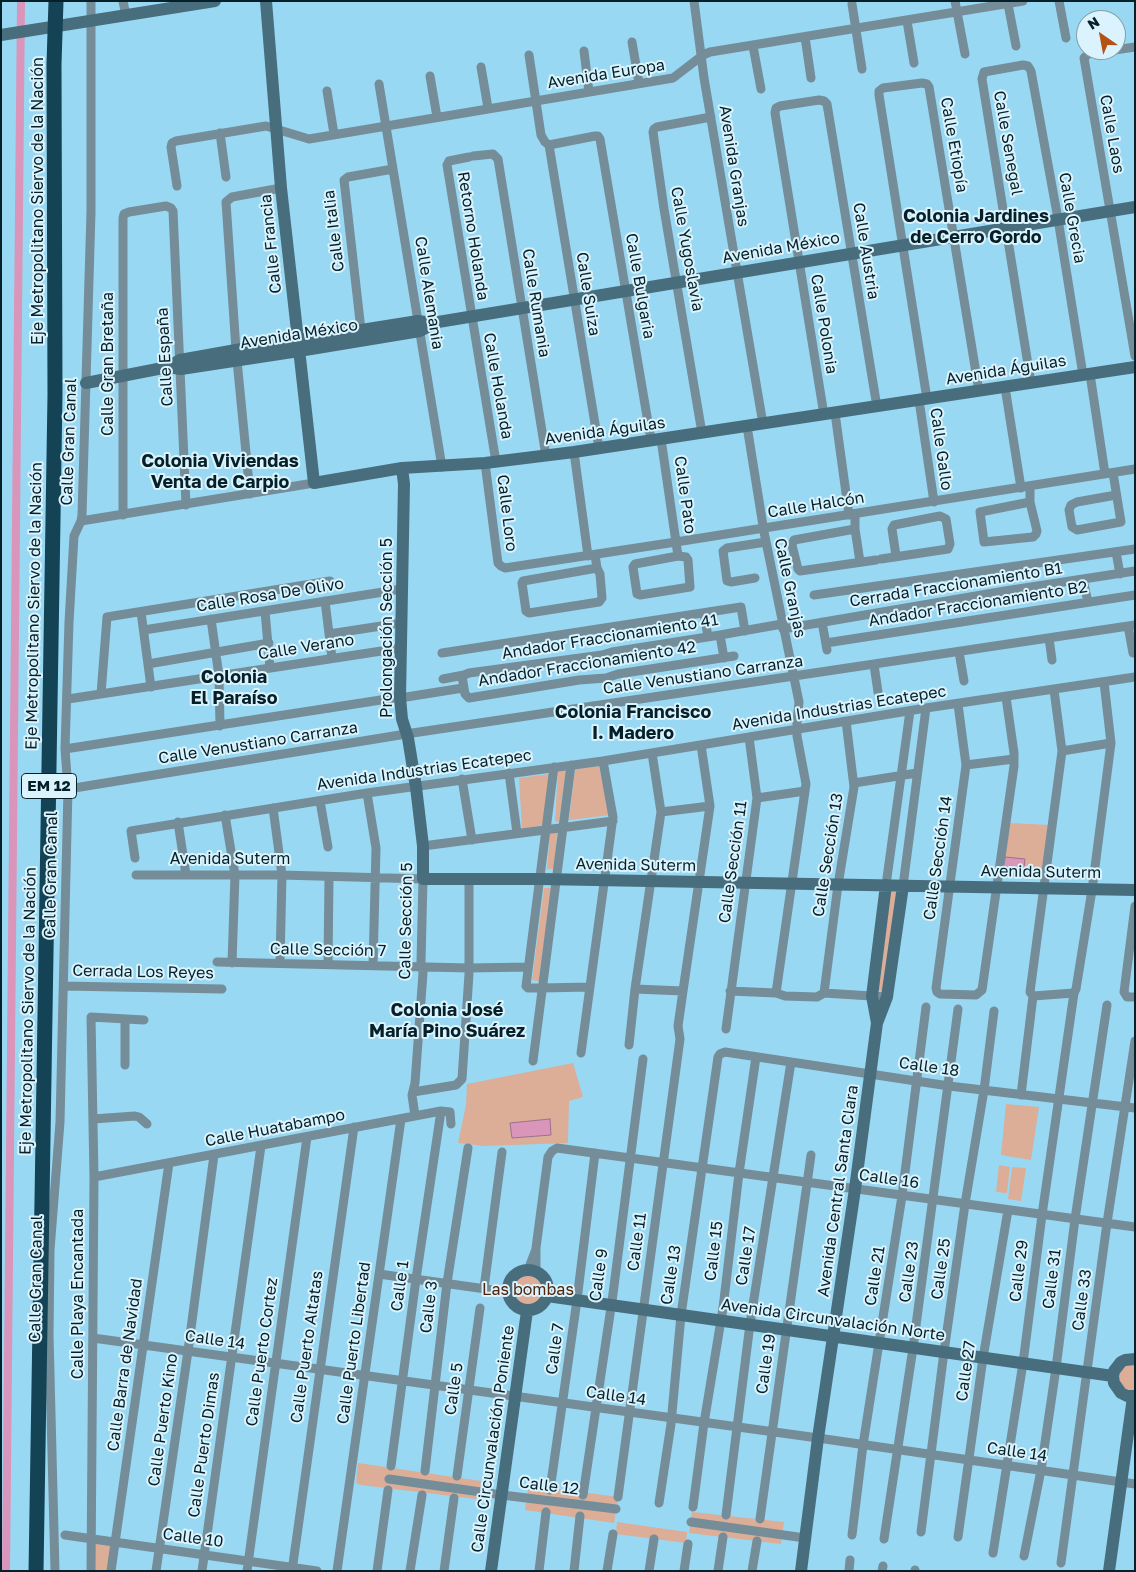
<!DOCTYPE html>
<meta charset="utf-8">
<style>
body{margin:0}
#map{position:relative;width:1136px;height:1572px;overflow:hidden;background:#99d8f3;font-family:"Golos Text",sans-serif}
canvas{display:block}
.frame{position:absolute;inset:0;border:2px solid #06202a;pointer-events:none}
.north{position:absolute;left:1076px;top:10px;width:50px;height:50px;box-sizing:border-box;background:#daf3fd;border:1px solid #859fa9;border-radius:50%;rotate:327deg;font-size:14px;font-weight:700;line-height:20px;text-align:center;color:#06202a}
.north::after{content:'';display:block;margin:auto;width:18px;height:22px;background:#b45216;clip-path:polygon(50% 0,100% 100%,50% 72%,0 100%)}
</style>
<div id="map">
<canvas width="1136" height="1572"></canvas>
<div class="frame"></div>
<div class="north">N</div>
</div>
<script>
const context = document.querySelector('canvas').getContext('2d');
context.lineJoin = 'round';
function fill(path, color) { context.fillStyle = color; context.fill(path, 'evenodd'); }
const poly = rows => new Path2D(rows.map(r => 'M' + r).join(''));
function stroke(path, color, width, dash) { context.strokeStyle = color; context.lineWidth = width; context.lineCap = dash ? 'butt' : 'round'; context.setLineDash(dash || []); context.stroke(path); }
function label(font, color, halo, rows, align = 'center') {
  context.font = font + ' "Golos Text",sans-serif'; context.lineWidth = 4; context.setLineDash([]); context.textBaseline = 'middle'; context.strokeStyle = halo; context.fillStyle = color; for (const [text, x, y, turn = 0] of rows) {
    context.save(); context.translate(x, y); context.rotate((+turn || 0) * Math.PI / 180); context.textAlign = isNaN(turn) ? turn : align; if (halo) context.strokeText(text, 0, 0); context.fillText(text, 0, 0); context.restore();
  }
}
fill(poly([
 [599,766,610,815,569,820,575,769],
 [566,771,559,822,555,821,558,772],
 [549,774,544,825,522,829,519,778],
 [1010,823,1049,825,1041,878,1002,875],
 [557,833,555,869,547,869,550,834],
 [544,888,551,888,539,981,532,980],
 [888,892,899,892,885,992,875,990],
 [573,1063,583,1097,569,1101,568,1143,484,1146,458,1143,466,1105,467,1084],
 [1006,1104,1039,1107,1031,1160,1001,1155],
 [999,1165,1010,1167,1007,1193,996,1192],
 [1012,1167,1026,1168,1021,1201,1008,1199],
 '508 1290a20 20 0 1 1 40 0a20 20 0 1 1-40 0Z',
 [1135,1361,1135,1397,1122,1393,1118,1369],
 [358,1463,481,1481,480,1491,476,1499,361,1485,356,1483],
 [529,1485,618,1497,614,1523,525,1510],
 [692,1512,784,1522,781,1544,689,1533],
 [617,1522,687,1532,686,1543,616,1534],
 [93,1540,113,1543,110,1571,93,1571]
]), '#dcad97');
const water = poly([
 [1005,857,1025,859,1023,876,1002,875,1005,857],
 [550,1119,551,1135,512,1138,510,1123,550,1119]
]);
fill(water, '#d995ba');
stroke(water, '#9a728f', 1);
stroke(poly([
 [6,1571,21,1]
]), '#d995ba', 8);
stroke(poly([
 [123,1,126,16],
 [694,1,704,78,763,424],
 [955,1,965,54],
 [1059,1,1066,38],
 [852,4,862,69],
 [1008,4,1016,46],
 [907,21,914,63],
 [805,37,811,78],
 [632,42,639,83],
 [753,46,761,89],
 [1135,47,1088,54,1084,58,1135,356],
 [584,51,589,92],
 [529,55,541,135,545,142,549,145,599,448],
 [481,67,488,108],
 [430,76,437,117],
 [379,84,442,467],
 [327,91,334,134],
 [220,133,226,177],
 [549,145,595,136,598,136,600,139,651,440],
 [473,156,493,154,498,159,546,456],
 [469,157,449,161,447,165,496,462],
 [177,186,171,147,172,143,176,141,266,126,309,139,673,78,703,55,710,52,1023,1],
 [361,330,344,180,348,177,393,169],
 [1090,374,1105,474],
 [1031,383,982,79,984,72,1023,65,1028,66,1031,71,1058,219,1083,375],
 [1005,387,1021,488],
 [927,399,879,95,879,91,883,88,922,83,927,84,929,87,979,391],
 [919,400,934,502],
 [835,413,849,515],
 [824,415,775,113,776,108,780,106,819,100,824,101,827,104,877,407],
 [747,426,764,532,799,702,797,722,797,736,806,784,776,993],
 [702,433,664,209,653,132,654,129,657,127,711,117],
 [661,439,678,556],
 [574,452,588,556],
 [485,463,498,563,501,566,505,568,676,542,1135,469],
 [1113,473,1121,522,1077,530,1072,527,1069,510,1071,505,1077,502,1116,495],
 [1030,487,1030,502,1037,531,1036,534,1033,537,984,542,980,512,1030,502],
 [250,494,236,350,226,202,232,197,281,188],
 [855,514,855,529,860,562],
 [123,515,123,218,124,214,129,212,166,206,171,208,173,211,186,505],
 [81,521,314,483],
 [855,529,794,540,792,545,798,569,800,571,876,560],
 [1116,552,1120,574],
 [595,555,597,568,600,574,602,598,599,602,529,613,526,611,522,583,523,581,597,568],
 [678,556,686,557,688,560,690,587,640,595,637,594,633,567,635,564,678,556],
 [881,559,948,549,950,544,946,519,940,516,894,525,892,529,896,556],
 [755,578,731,582,727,581,723,551,727,548,766,542],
 [1083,580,1088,602],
 [814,595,1135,549],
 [325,601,332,658],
 [265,611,270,668],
 [141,612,151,687],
 [704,613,708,637],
 [211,619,219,676,220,726],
 [822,622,827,650],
 [1128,626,1133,653],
 [783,629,1005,591,1135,571],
 [144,630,402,589],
 [329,634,401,623],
 [720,635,724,658],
 [1049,638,1052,660],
 [826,643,1135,595],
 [959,652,964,681],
 [442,653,741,607,745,631],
 [148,664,269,643],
 [874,665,878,692],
 [462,676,465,694,469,698,579,680,606,678,618,674,734,656],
 [443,679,464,675,469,673,602,655,612,652,720,635,782,624],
 [101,694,107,617,330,581],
 [400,698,463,688],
 [68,699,401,648],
 [958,704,966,765,936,988,937,992,940,994,976,995,982,990,1014,766,1014,753,1006,697],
 [65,749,400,697],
 [1062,751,1111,743],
 [966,765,1014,759],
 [554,767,526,986,528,988,542,988,589,987],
 [509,773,517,833],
 [462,779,472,840],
 [854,783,917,773],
 [68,789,406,734,1135,625],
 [367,793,376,848,373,965],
 [757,798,805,791],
 [320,801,328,847],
 [273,808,282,875,280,963],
 [661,812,710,806],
 [225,815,235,875,232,963],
 [178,822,186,875],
 [423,846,613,821],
 [135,858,131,831,367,793,603,761,926,708,1135,677],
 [136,875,282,875,423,879,421,962,423,973,415,1083,412,1095,415,1116],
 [886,885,910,711],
 [903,886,926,708],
 [1135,906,1124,992,1127,997,1135,997],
 [217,962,469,968,528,967],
 [328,964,329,877],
 [64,986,222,989],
 [635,989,683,991],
 [730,991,776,993,785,996,817,997,824,993,887,997],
 [824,993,838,885,854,787,846,721],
 [1033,996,1074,993],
 [125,1019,125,1065],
 [726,1029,757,798,749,737],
 [629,1045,635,989,661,812,652,753],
 [581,1053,613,817,603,761],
 [533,1061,571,765],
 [413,1092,456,1085,462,1079,469,974,469,878],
 [1021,1095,1033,996,1030,992,1062,751,1054,690],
 [93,1119,135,1116,139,1117,147,1124],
 [94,1177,441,1111,450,1112,451,1124],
 [528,1270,536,1249],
 [536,1271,536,1248,548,1157,552,1151,557,1148,1135,1227],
 [379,1274,507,1292],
 [484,1288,502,1152],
 [93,1338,818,1438,1135,1484],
 [391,1466,416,1279,441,1111],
 [425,1471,447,1283,468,1148],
 [457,1476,480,1308],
 [389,1479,502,1495,616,1509],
 [550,1490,577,1300,595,1153],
 [583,1495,613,1294,643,1059],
 [618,1497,680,1039,678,1026,683,991,710,806,701,745],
 [659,1503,671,1424,681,1315,718,1057,720,1054,725,1052,949,1086,1135,1108],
 [693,1507,704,1423,723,1308,739,1173,756,1057],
 [726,1515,750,1324,791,1062],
 [760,1519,811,1155],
 [691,1522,805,1538],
 [921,1532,944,1352,965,1204,984,1090,994,1011],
 [65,1535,317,1571],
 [852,1535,863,1445,902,1196,926,1007],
 [958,1537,983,1358,1008,1210],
 [884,1539,913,1348,958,1009],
 [993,1553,1023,1363,1042,1215,1074,993,1076,989,1092,890,1111,743,1104,682],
 [1024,1556,1041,1470,1056,1368,1075,1219,1107,1005],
 [1061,1563,1107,1223,1135,1041],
 [55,1571,49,1335,50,1250,60,1122,68,789,65,749,69,622,74,536,81,521,82,515,91,212,91,1],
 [91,1571,94,1177,91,1017,144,1020],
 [111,1571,169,1163],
 [156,1571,188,1351,214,1155],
 [202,1571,261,1146],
 [247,1571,307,1137],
 [292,1571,354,1127],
 [337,1571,401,1119],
 [377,1571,388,1490],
 [410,1571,422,1495],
 [444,1571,454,1498],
 [539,1571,546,1512],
 [574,1571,580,1516],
 [607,1571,613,1534],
 [649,1571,654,1539],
 [684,1571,688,1544],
 [718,1571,723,1537],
 [752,1571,757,1541],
 [849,1571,850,1560],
 [882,1571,883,1566],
 [915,1571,915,1570]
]), '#748d98', 9);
stroke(poly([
 [266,1,281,188,314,483,402,468,485,463,574,452,1135,367],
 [1,35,215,1],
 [168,367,181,369,299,351,420,331,428,327,432,323],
 [86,383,168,367,180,360,236,350,418,321,432,323,1135,207],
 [402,468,404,484,400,697,402,719,408,738,416,787,423,846,423,879,541,879,1135,890],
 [877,1023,872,996,886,885],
 '508 1290a20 20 0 1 1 40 0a20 20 0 1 1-40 0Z',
 [547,1296,1113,1376],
 [1135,1359,1125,1360,1121,1362,1114,1371,1113,1376,1114,1383,1121,1393,1127,1396,1135,1396],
 [491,1571,527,1311],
 [801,1571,818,1438,855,1189,877,1023,887,997,903,886],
 [1109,1571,1133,1397]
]), '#486e7e', 12);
stroke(poly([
 [36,1571,55,395,54,64,56,1]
]), '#134355', 15);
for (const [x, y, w] of [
 [49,786,55]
]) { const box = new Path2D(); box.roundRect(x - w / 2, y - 12.5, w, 25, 4); context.fillStyle = '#daf3fd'; context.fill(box); stroke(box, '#06202a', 1); }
label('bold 15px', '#06202a', null, [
 ["EM 12",49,786]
]);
label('16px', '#06202a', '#daf3fd', [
 ["Avenida Europa",606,74,-9],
 ["Calle Laos",1112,134,80],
 ["Calle Senegal",1008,143,80],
 ["Calle Etiopía",954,145,80],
 ["Avenida Granjas",734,166,81],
 ["Eje Metropolitano Siervo de la Nación",38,201,-90],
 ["Calle Grecia",1072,218,80],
 ["Calle Italia",334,231,-97],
 ["Retorno Holanda",473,236,81],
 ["Calle Francia",271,244,-96],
 ["Avenida México",781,248,-10],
 ["Calle Yugoslavia",687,249,80],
 ["Calle Austria",866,251,81],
 ["Calle Bulgaria",640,286,80],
 ["Calle Alemania",429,293,81],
 ["Calle Suiza",588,294,81],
 ["Calle Rumania",536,303,81],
 ["Calle Polonia",824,324,81],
 ["Avenida México",299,334,-9],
 ["Calle España",165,357,-93],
 ["Calle Gran Bretaña",108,364,-90],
 ["Avenida Águilas",1006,370,-9],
 ["Calle Holanda",498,386,80],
 ["Avenida Águilas",605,431,-8],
 ["Calle Gran Canal",69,442,-88],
 ["Calle Gallo",941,449,82],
 ["Calle Pato",685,495,82],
 ["Calle Halcón",816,505,-9],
 ["Calle Loro",507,513,83],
 ["Cerrada Fraccionamiento B1",956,585,-9],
 ["Calle Granjas",790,588,78],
 ["Calle Rosa De Olivo",270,595,-9],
 ["Andador Fraccionamiento B2",978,604,-9],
 ["Eje Metropolitano Siervo de la Nación",34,606,-89],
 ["Prolongación Sección 5",387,628,-90],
 ["Andador Fraccionamiento 41",610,637,-9],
 ["Calle Verano",306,647,-9],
 ["Andador Fraccionamiento 42",587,664,-9],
 ["Calle Venustiano Carranza",703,675,-8],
 ["Avenida Industrias Ecatepec",839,708,-9],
 ["Calle Venustiano Carranza",258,743,-9],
 ["Avenida Industrias Ecatepec",424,770,-8],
 ["Calle Sección 13",828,855,-81],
 ["Calle Sección 14",938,858,-82],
 ["Avenida Suterm",230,859],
 ["Calle Sección 11",733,862,-82],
 ["Avenida Suterm",636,865,1],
 ["Avenida Suterm",1041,872,1],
 ["Calle Gran Canal",51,875,-89],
 ["Calle Sección 5",406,921,-89],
 ["Calle Sección 7",328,950,1],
 ["Cerrada Los Reyes",143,972,1],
 ["Eje Metropolitano Siervo de la Nación",28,1011,-89],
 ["Calle 18",929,1067,8],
 ["Calle Huatabampo",275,1128,-11],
 ["Calle 16",889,1179,8],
 ["Avenida Central Santa Clara",838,1191,-82],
 ["Calle 11",637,1242,-82],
 ["Calle 15",714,1251,-83],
 ["Calle 17",746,1256,-81],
 ["Calle 25",941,1269,-82],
 ["Calle 29",1019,1271,-83],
 ["Calle 23",909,1272,-82],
 ["Calle 9",599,1275,-82],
 ["Calle 13",671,1275,-81],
 ["Calle 21",875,1276,-81],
 ["Calle Gran Canal",36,1279,-89],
 ["Calle 31",1052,1279,-83],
 ["Calle 1",400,1286,-82],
 ["Calle Playa Encantada",78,1294,-90],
 ["Calle 33",1082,1300,-82],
 ["Calle 3",429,1307,-83],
 ["Avenida Circunvalación Norte",833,1320,8],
 ["Calle 14",215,1340,8],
 ["Calle Puerto Libertad",354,1343,-82],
 ["Calle Puerto Altatas",307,1347,-82],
 ["Calle 7",555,1349,-82],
 ["Calle Puerto Cortez",262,1352,-82],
 ["Calle 19",766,1364,-82],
 ["Calle Barra de Navidad",125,1365,-82],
 ["Calle 27",966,1371,-82],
 ["Calle 5",454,1389,-82],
 ["Calle 14",616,1396,8],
 ["Calle Puerto Kino",163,1420,-82],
 ["Calle Circunvalación Poniente",493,1439,-82],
 ["Calle Puerto Dimas",204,1445,-82],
 ["Calle 14",1017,1452,8],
 ["Calle 12",549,1486,7],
 ["Calle 10",193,1538,8]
]);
label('16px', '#51250d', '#daf3fd', [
 ["Las bombas",528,1290]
]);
label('bold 18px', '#06202a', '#daf3fd', [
 ["Colonia Jardines",976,216],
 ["de Cerro Gordo",976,237],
 ["Colonia Viviendas",220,461],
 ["Venta de Carpio",220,482],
 ["Colonia",234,677],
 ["El Paraíso",234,698],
 ["Colonia Francisco",633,712],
 ["I. Madero",633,733],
 ["Colonia José",447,1010],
 ["María Pino Suárez",447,1031]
]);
</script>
